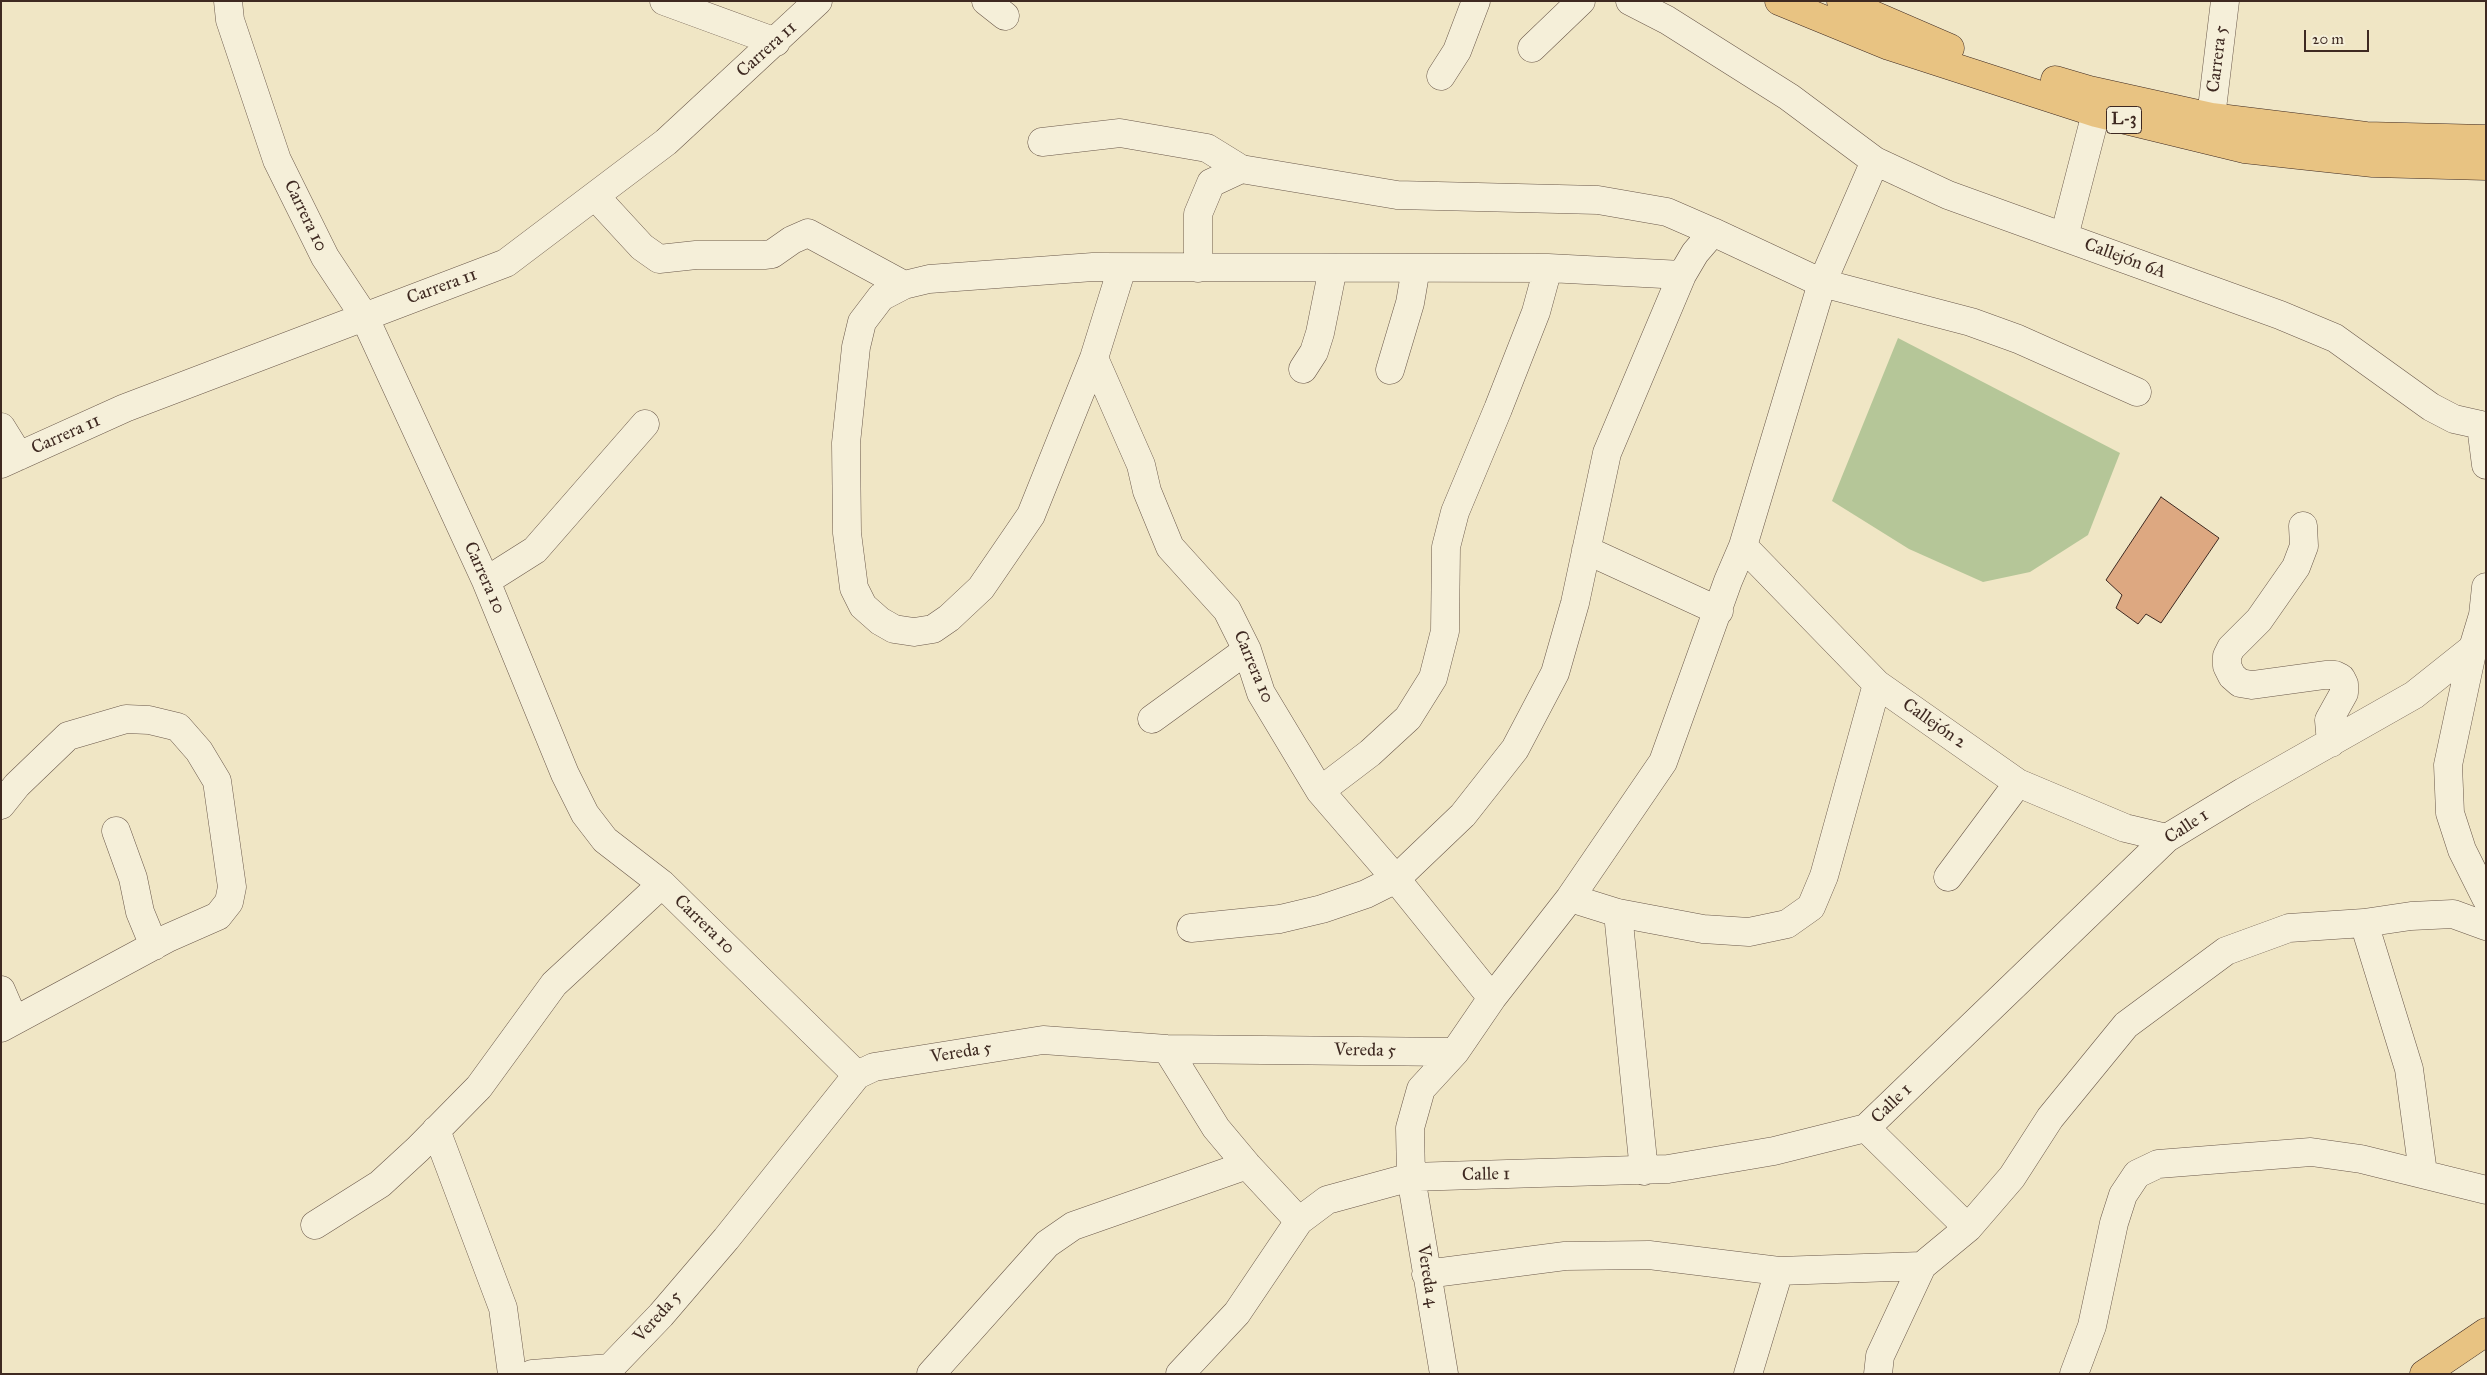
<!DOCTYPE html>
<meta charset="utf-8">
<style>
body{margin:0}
#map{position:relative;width:2487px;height:1375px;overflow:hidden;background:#f0e6c5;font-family:"IM FELL Great Primer",serif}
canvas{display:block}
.frame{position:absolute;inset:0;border:2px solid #3e2921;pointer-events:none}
.scale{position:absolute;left:2304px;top:30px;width:65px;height:22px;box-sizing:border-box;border:2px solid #3e2921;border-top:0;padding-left:6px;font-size:15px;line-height:18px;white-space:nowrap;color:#3e2921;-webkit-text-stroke:4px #f5efd9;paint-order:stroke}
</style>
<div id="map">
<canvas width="2487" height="1375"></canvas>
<div class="frame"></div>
<div class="scale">20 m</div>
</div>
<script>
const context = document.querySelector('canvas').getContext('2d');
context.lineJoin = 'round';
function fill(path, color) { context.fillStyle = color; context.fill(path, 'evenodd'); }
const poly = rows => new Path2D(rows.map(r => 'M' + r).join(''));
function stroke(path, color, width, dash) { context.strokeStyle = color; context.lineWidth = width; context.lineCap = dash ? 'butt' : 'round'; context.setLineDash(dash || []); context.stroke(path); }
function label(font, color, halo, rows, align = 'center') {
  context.font = font + ' "IM FELL Great Primer",serif'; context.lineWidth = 4.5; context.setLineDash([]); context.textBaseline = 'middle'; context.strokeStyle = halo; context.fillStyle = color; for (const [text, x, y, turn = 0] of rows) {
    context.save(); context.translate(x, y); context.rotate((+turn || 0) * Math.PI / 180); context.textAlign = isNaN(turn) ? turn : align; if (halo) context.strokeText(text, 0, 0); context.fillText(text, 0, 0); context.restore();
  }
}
fill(poly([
 [1898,338,2120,453,2088,535,2030,572,1983,582,1909,549,1832,501]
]), '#b5c698');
const building = poly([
 [2161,497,2219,538,2161,623,2146,614,2138,624,2116,608,2122,595,2106,580,2161,497]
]);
fill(building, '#dda881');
stroke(building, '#3e2921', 1);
const minor = poly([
 [228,1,230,20,277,160,325,257,364,316,486,581,565,774,585,814,605,840,662,884,857,1075],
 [664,1,776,42],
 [986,1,1005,16],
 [1630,1,1667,20,1789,97,1875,161],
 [1532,48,1581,1],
 [1441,76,1457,51,1476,1],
 [2211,117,2225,1],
 [1042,142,1120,133,1207,148,1241,169],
 [595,196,642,247,659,259,696,255,764,255,772,254,792,240,808,233,904,285],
 [2064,237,2096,113],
 [1122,268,1094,358,1031,515,981,588,949,618,933,629,914,632,894,629,880,621,863,606,854,588,847,533,846,443,856,347,862,322,881,297,904,285,929,279,1093,267,1548,268,1682,275],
 [1198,268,1198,214,1211,183,1241,169,1397,195,1598,200,1667,212,1713,232],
 [1094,358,1141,465,1147,491,1170,547,1227,610,1247,650,1261,693,1320,791,1396,879,1492,998],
 [1303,369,1314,352,1320,333,1333,268],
 [1390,370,1410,303,1416,268],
 [2481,426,2486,465],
 [1,427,19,456],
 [1,464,125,408,506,263,666,142,818,1],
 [2303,526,2304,546,2296,567,2259,620,2231,648,2227,656,2227,666,2232,676,2240,683,2252,685,2325,675,2335,675,2341,678,2344,684,2344,693,2329,720,2331,743],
 [1743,546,1877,684,2018,783,2125,828,2167,838],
 [1586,550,1719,611],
 [486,581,535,550,645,424],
 [2483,615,2486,587],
 [2473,648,2448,765,2450,813,2462,850,2486,898],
 [1152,719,1247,650],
 [1320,791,1370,753,1408,718,1433,678,1445,631,1446,547,1455,512,1498,409,1536,312,1548,268],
 [1,805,17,785,68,736,126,719,149,720,178,727,199,751,217,781,232,887,229,902,218,916,168,938,1,1028],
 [116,831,133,878,140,912,154,946],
 [1948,877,2018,783],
 [1570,898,1618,913,1703,929,1749,932,1787,924,1811,907,1824,876,1877,684],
 [1618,913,1644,1171],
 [1191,928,1280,919,1322,909,1366,894,1396,879,1463,815,1515,749,1555,673,1575,603,1607,453,1682,275,1695,253,1713,232,1822,283,1971,322,2018,339,2137,392],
 [1,990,14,1020],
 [1167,1049,1216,1128,1247,1165,1299,1221],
 [1866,1128,1968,1228],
 [436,1130,503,1308,512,1374],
 [2423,1173,2409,1069,2364,923,2411,916,2453,914,2486,926],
 [315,1225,380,1184,418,1149,479,1087,554,984,662,884],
 [1426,1274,1565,1256,1649,1255,1779,1271,1922,1266],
 [532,1374,610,1368],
 [610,1374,610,1368,661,1315,726,1239,857,1075,874,1067,1043,1040,1167,1049,1455,1052],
 [931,1374,1047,1244,1073,1226,1247,1165],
 [1180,1374,1237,1313,1299,1221,1327,1200,1411,1177,1668,1169,1774,1151,1866,1128,2167,838,2243,792,2414,695,2473,648,2483,615,2486,614],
 [1444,1374,1411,1177,1410,1128,1421,1089,1455,1052,1492,998,1570,898,1663,762,1728,581,1743,546,1822,283,1875,161,1948,195,2280,315,2335,338,2431,407,2454,419,2486,426],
 [1748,1374,1779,1271],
 [1878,1374,1880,1356,1922,1266,1968,1228,2012,1177,2050,1118,2126,1025,2226,951,2289,928,2364,923],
 [2074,1374,2092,1326,2114,1223,2123,1195,2137,1174,2158,1164,2311,1152,2361,1159,2486,1190]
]);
const major = poly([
 [1779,1,1889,46,2096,113,2244,149,2373,163,2486,166],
 [1841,1,1950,48],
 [2055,80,2089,90,2211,117,2366,136,2486,139],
 [2424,1374,2486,1332]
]);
stroke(minor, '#6a584a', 29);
stroke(major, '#3e2921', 29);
stroke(minor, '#f5efd9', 28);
stroke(major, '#e8c382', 28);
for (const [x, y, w] of [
 [2124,120,35]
]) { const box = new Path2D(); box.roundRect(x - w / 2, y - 13.5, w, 27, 4); context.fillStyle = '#f5efd9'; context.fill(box); stroke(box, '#3e2921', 1); }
label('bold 16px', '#3e2921', null, [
 ["L-3",2124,120]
]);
label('18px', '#3e2921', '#f5efd9', [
 ["Carrera 11",767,50,-42],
 ["Carrera 5",2218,59,-83],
 ["Carrera 10",305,216,64],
 ["Callejón 6A",2125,259,20],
 ["Carrera 11",442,287,-20],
 ["Carrera 11",66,435,-24],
 ["Carrera 10",484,578,66],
 ["Carrera 10",1253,667,67],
 ["Callejón 2",1934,724,35],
 ["Calle 1",2187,827,-33],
 ["Carrera 10",704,925,44],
 ["Vereda 5",1365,1051,1],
 ["Vereda 5",961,1053,-9],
 ["Calle 1",1892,1104,-44],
 ["Calle 1",1486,1175,-1],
 ["Vereda 4",1427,1276,81],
 ["Vereda 5",658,1317,-48]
]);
</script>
